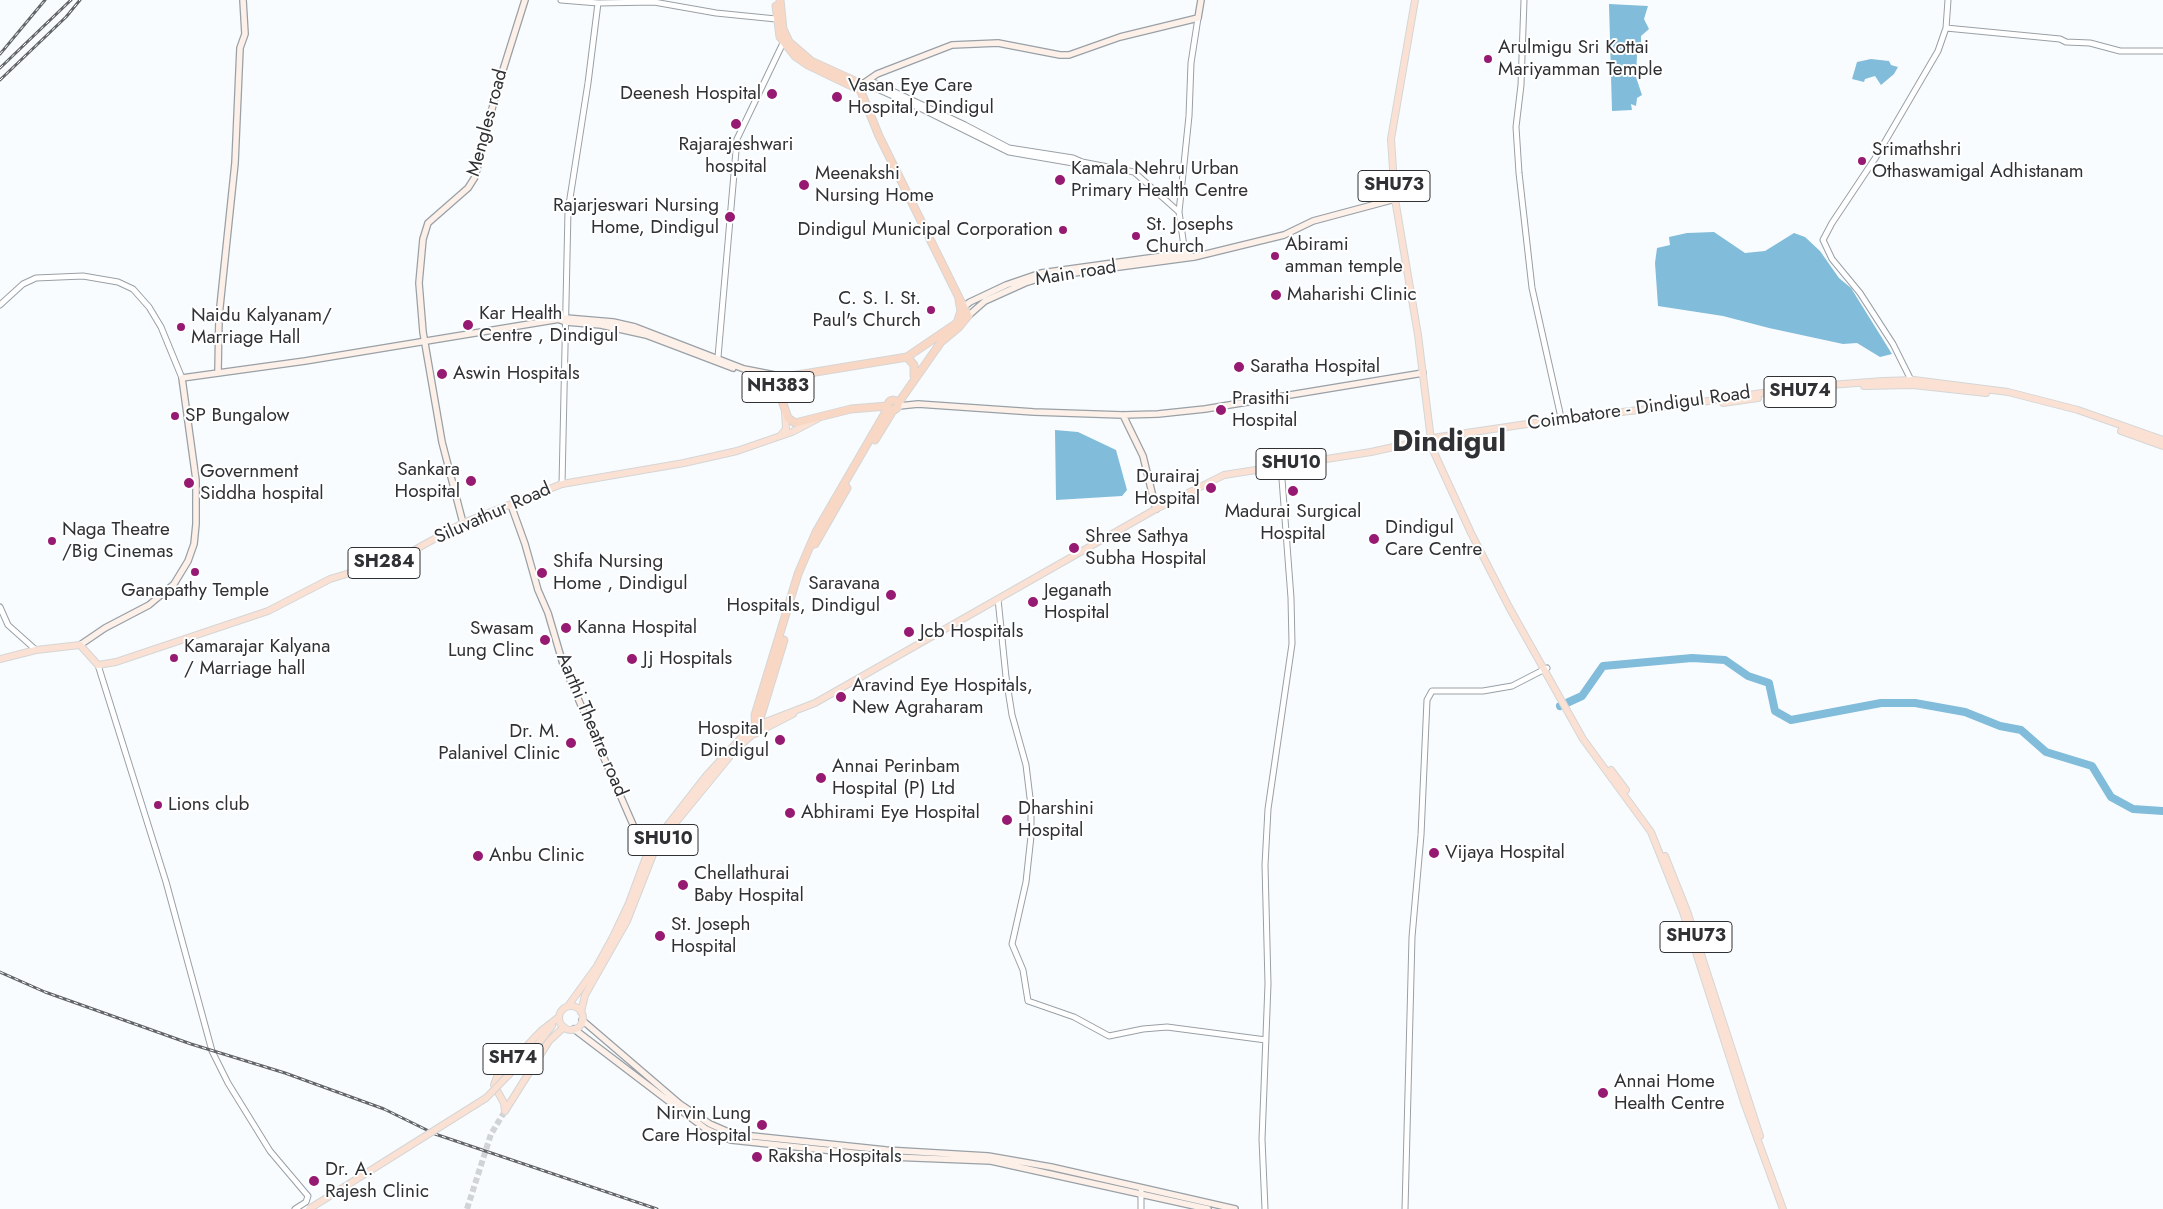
<!DOCTYPE html>
<style>
body{margin:0}
canvas{display:block;background:#f9fcff}
</style>
<canvas width="2163" height="1209"></canvas>
<script>
const context = document.querySelector('canvas').getContext('2d');
context.lineJoin = 'round';
function fill(path, color) { context.fillStyle = color; context.fill(path, 'evenodd'); }
const poly = rows => new Path2D(rows.map(r => 'M' + r).join(''));
function stroke(path, color, width, dash) { context.strokeStyle = color; context.lineWidth = width; context.lineCap = dash ? 'butt' : 'round'; context.setLineDash(dash || []); context.stroke(path); }
function label(font, color, halo, rows, align = 'center') {
  context.font = font + ' Jost,sans-serif'; context.lineWidth = 4; context.setLineDash([]); context.textBaseline = 'middle'; context.strokeStyle = halo; context.fillStyle = color; for (const [text, x, y, turn = 0] of rows) {
    context.save(); context.translate(x, y); context.rotate((+turn || 0) * Math.PI / 180); context.textAlign = isNaN(turn) ? turn : align; if (halo) context.strokeText(text, 0, 0); context.fillText(text, 0, 0); context.restore();
  }
}
fill(poly([
 [1609,4,1648,6,1644,19,1649,29,1641,36,1641,53,1637,55,1636,77,1642,95,1637,98,1636,106,1631,104,1632,110,1612,111],
 [1871,59,1889,61,1891,65,1898,67,1894,74,1881,85,1875,76,1865,79,1864,82,1852,79,1857,62],
 [1714,232,1745,253,1765,251,1794,233,1805,237,1820,251,1839,278,1851,288,1892,354,1880,357,1857,343,1843,344,1769,328,1723,316,1658,306,1655,263,1657,248,1670,245,1669,237,1687,233],
 [1055,430,1078,432,1116,450,1127,490,1122,496,1056,500]
]), '#81bcda');
stroke(poly([
 [1560,706,1582,696,1603,666,1692,658,1725,660,1748,676,1769,683,1775,711,1791,720,1881,703,1915,703,1965,712,2000,726,2021,730,2046,752,2092,766,2111,797,2133,809,2163,811]
]), '#81bcda', 8);
stroke(poly([
 [467,1209,491,1134,505,1111]
]), '#d1d3d6', 6, [6, 3]);
const tertiary = poly([
 [561,0,598,3,654,2,716,13,776,19],
 [1524,0,1521,85,1516,127,1519,173,1532,288,1562,422],
 [1948,0,1946,28,2060,39,2066,42,2090,43,2120,51,2163,51],
 [869,80,965,125,1009,148,1073,158,1082,162,1134,172,1179,212],
 [864,83,924,110,1009,152,1073,163,1081,162],
 [1185,253,1179,212,1189,116,1191,63,1198,18],
 [0,305,23,284,36,278,83,276,118,282,133,289,149,307,161,327,182,378],
 [718,357,737,139,783,43],
 [1912,382,1893,344,1860,293,1832,259,1823,240,1832,223,1876,157,1938,51,1946,28],
 [562,484,568,211,588,83,598,3],
 [998,599,1006,677,1012,715,1026,765,1031,806,1031,836,1026,882,1012,944,1023,970,1028,1001,1074,1017,1109,1036,1143,1029,1167,1027,1266,1040],
 [0,607,8,625,36,650],
 [98,665,166,882,212,1051,228,1083,270,1151,308,1196,306,1202,295,1209],
 [1141,1209,1141,1192],
 [1265,1209,1262,1139,1268,984,1265,865,1268,809,1292,644,1291,598,1281,466],
 [1405,1209,1412,937,1421,835,1427,700,1432,691,1483,691,1512,686,1547,668]
]);
const secondary = poly([
 [856,83,864,83,877,74,952,45,998,43,1060,55,1069,55,1120,37,1198,18,1201,0],
 [961,309,970,302,1006,285,1041,273,1185,253,1194,257,1284,235,1313,221,1395,199],
 [968,316,985,301,1025,283,1044,277,1194,257],
 [560,320,566,322,601,325,646,335,733,368],
 [218,372,219,316,235,163,240,48,245,34,243,0],
 [746,373,777,386],
 [899,406,918,404,1034,412,1123,415,1158,414,1205,409,1423,373],
 [1123,415,1143,456,1156,509],
 [511,505,525,544,538,590,548,613,563,664,634,827,652,851],
 [463,523,442,442,423,332,419,283,423,239,428,223,468,188,475,177,497,89,525,0],
 [80,645,105,628,149,605,174,584,188,561,194,544,196,524,196,480,182,378,305,361,566,318,613,322,635,327,744,369,785,377],
 [582,1020,680,1104,710,1124,733,1134,886,1150,988,1156,1051,1167,1235,1209],
 [574,1029,675,1106,706,1129,731,1140,891,1157,991,1161,1208,1209]
]);
const primary = poly([
 [1415,0,1391,139,1395,199,1418,335,1432,448,1471,533,1509,607,1583,739,1651,832,1683,912,1745,1105,1783,1209],
 [1864,386,1913,385,1986,393],
 [1723,403,1758,398],
 [2121,431,2163,446],
 [781,435,786,429,785,412],
 [0,659,36,650,80,645,98,665,116,662,268,611,330,579,386,562,409,553,463,523,562,484,684,463,737,451,792,432,817,419],
 [1611,770,1626,790],
 [1665,856,1687,911,1760,1136],
 [568,1006,597,966,613,937,629,903,649,849,706,776,750,728,815,703,1156,509,1224,475,1371,452,1439,437,1561,419,1674,406,1803,387,1883,381,1914,380,2008,392,2078,410,2163,440],
 '559 1018a12 12 0 1 1 24 0a12 12 0 1 1-24 0Z',
 [581,1012,585,995,627,921,654,852,677,821,735,750,752,735,793,714],
 [533,1050,552,1026],
 [505,1111,504,1103,494,1085,497,1077,541,1031,559,1017],
 [505,1111,549,1041,564,1027]
]);
const trunk = poly([
 [780,0,783,29,789,42,811,61,857,82,879,136,968,316,959,327,941,342,899,402],
 [776,6,780,37,795,56,808,65,860,90],
 [907,357,914,365,914,376],
 '888 405a5 5 0 1 1 10 0a5 5 0 1 1-10 0Z',
 [887,406,851,409,795,423,788,418,777,386,785,377,907,357,957,323,961,311,959,300],
 [875,440,894,409],
 [815,544,847,488],
 [756,732,784,640],
 [756,733,755,715,798,574,816,532,888,408]
]);
stroke(tertiary, '#99a0a6', 7);
stroke(secondary, '#99a0a6', 8);
stroke(primary, '#d5d6d6', 8);
stroke(trunk, '#d5d6d6', 9);
stroke(tertiary, '#fff', 5);
stroke(secondary, '#fcf0e9', 5.5);
stroke(primary, '#fae1d3', 6);
stroke(trunk, '#f8d7c4', 7);
const rail = poly([
 [0,54,45,0],
 [0,68,71,0],
 [0,80,66,17,80,0],
 [0,972,45,992,191,1044,285,1073,384,1109,435,1134,657,1209]
]);
stroke(rail, '#636568', 3);
stroke(rail, '#fff', 1, [4]);
const primaryBridge = poly([
 [309,1209,486,1098,533,1050]
]);
stroke(primaryBridge, '#d5d6d6', 8, []);
stroke(primaryBridge, '#fae1d3', 6);
for (const [x, y, r, color] of [
 [1488,59,5,"#971a72"],
 [772,94,6,"#971a72"],
 [837,97,6,"#971a72"],
 [736,124,6,"#971a72"],
 [1862,161,5,"#971a72"],
 [1060,180,6,"#971a72"],
 [804,185,6,"#971a72"],
 [730,217,6,"#971a72"],
 [1063,230,5,"#971a72"],
 [1136,236,5,"#971a72"],
 [1275,256,5,"#971a72"],
 [1276,295,6,"#971a72"],
 [931,310,5,"#971a72"],
 [468,325,6,"#971a72"],
 [181,327,5,"#971a72"],
 [1239,367,6,"#971a72"],
 [442,374,6,"#971a72"],
 [1221,410,6,"#971a72"],
 [175,416,5,"#971a72"],
 [471,481,6,"#971a72"],
 [189,483,6,"#971a72"],
 [1211,488,6,"#971a72"],
 [1293,491,6,"#971a72"],
 [1374,539,6,"#971a72"],
 [52,541,5,"#971a72"],
 [1074,548,6,"#971a72"],
 [195,572,5,"#971a72"],
 [542,573,6,"#971a72"],
 [891,595,6,"#971a72"],
 [1033,602,6,"#971a72"],
 [566,628,6,"#971a72"],
 [909,632,6,"#971a72"],
 [545,640,6,"#971a72"],
 [174,658,5,"#971a72"],
 [632,659,6,"#971a72"],
 [841,697,6,"#971a72"],
 [780,740,6,"#971a72"],
 [571,743,6,"#971a72"],
 [821,778,6,"#971a72"],
 [158,805,5,"#971a72"],
 [790,813,6,"#971a72"],
 [1007,820,6,"#971a72"],
 [1434,853,6,"#971a72"],
 [478,856,6,"#971a72"],
 [683,885,6,"#971a72"],
 [660,936,6,"#971a72"],
 [1603,1093,6,"#971a72"],
 [762,1125,6,"#971a72"],
 [757,1157,6,"#971a72"],
 [314,1181,6,"#971a72"]
]) { const dot = new Path2D(); dot.arc(x, y, r, 0, 2 * Math.PI); context.fillStyle = color; context.fill(dot); stroke(dot, '#fff', 2); }
for (const [x, y, w] of [
 [1394,186,72],
 [778,387,72],
 [1800,392,72],
 [1291,464,70],
 [384,563,72],
 [663,840,70],
 [1696,937,72],
 [513,1059,60]
]) { const box = new Path2D(); box.roundRect(x - w / 2, y - 15.5, w, 31, 4); context.fillStyle = '#fff'; context.fill(box); stroke(box, '#2f3134', 1); }
label('bold 18px', '#2f3134', null, [
 ["SHU73",1394,186],
 ["NH383",778,387],
 ["SHU74",1800,392],
 ["SHU10",1291,464],
 ["SH284",384,563],
 ["SHU10",663,840],
 ["SHU73",1696,937],
 ["SH74",513,1059]
]);
label('19px', '#2f3134', '#fff', [
 ["Arulmigu Sri Kottai",1498,48],
 ["Mariyamman Temple",1498,70],
 ["Vasan Eye Care",848,86],
 ["Hospital, Dindigul",848,108],
 ["Deenesh Hospital",761,94,"right"],
 ["Rajarajeshwari",736,145,"center"],
 ["hospital",736,167,"center"],
 ["Srimathshri",1872,150],
 ["Othaswamigal Adhistanam",1872,172],
 ["Kamala Nehru Urban",1071,169],
 ["Primary Health Centre",1071,191],
 ["Meenakshi",815,174],
 ["Nursing Home",815,196],
 ["Rajarjeswari Nursing",719,206,"right"],
 ["Home, Dindigul",719,228,"right"],
 ["St. Josephs",1146,225],
 ["Church",1146,247],
 ["Dindigul Municipal Corporation",1053,230,"right"],
 ["Abirami",1285,245],
 ["amman temple",1285,267],
 ["Maharishi Clinic",1287,295],
 ["C. S. I. St.",921,299,"right"],
 ["Paul's Church",921,321,"right"],
 ["Kar Health",479,314],
 ["Centre , Dindigul",479,336],
 ["Naidu Kalyanam/",191,316],
 ["Marriage Hall",191,338],
 ["Saratha Hospital",1250,367],
 ["Aswin Hospitals",453,374],
 ["Prasithi",1232,399],
 ["Hospital",1232,421],
 ["SP Bungalow",185,416],
 ["Sankara",460,470,"right"],
 ["Hospital",460,492,"right"],
 ["Government",200,472],
 ["Siddha hospital",200,494],
 ["Durairaj",1200,477,"right"],
 ["Hospital",1200,499,"right"],
 ["Madurai Surgical",1293,512,"center"],
 ["Hospital",1293,534,"center"],
 ["Dindigul",1385,528],
 ["Care Centre",1385,550],
 ["Naga Theatre",62,530],
 ["/Big Cinemas",62,552],
 ["Shree Sathya",1085,537],
 ["Subha Hospital",1085,559],
 ["Shifa Nursing",553,562],
 ["Home , Dindigul",553,584],
 ["Saravana",880,584,"right"],
 ["Hospitals, Dindigul",880,606,"right"],
 ["Ganapathy Temple",195,591,"center"],
 ["Jeganath",1044,591],
 ["Hospital",1044,613],
 ["Kanna Hospital",577,628],
 ["Swasam",534,629,"right"],
 ["Lung Clinc",534,651,"right"],
 ["Jcb Hospitals",920,632],
 ["Kamarajar Kalyana",184,647],
 ["/ Marriage hall",184,669],
 ["Jj Hospitals",643,659],
 ["Aravind Eye Hospitals,",852,686],
 ["New Agraharam",852,708],
 ["Hospital,",769,729,"right"],
 ["Dindigul",769,751,"right"],
 ["Dr. M.",560,732,"right"],
 ["Palanivel Clinic",560,754,"right"],
 ["Annai Perinbam",832,767],
 ["Hospital (P) Ltd",832,789],
 ["Lions club",168,805],
 ["Dharshini",1018,809],
 ["Hospital",1018,831],
 ["Abhirami Eye Hospital",801,813],
 ["Vijaya Hospital",1445,853],
 ["Anbu Clinic",489,856],
 ["Chellathurai",694,874],
 ["Baby Hospital",694,896],
 ["St. Joseph",671,925],
 ["Hospital",671,947],
 ["Annai Home",1614,1082],
 ["Health Centre",1614,1104],
 ["Nirvin Lung",751,1114,"right"],
 ["Care Hospital",751,1136,"right"],
 ["Raksha Hospitals",768,1157],
 ["Dr. A.",325,1170],
 ["Rajesh Clinic",325,1192]
], 'left');
label('19px', '#2f3134', '#fff', [
 ["Mengles road",488,123,-75],
 ["Main road",1076,274,-9],
 ["Coimbatore - Dindigul Road",1639,409,-8],
 ["Siluvathur Road",493,514,-24],
 ["Aarthi Theatre road",591,725,67]
]);
label('bold 29px', '#2f3134', '#fff', [
 ["Dindigul",1449,444]
]);
</script>
